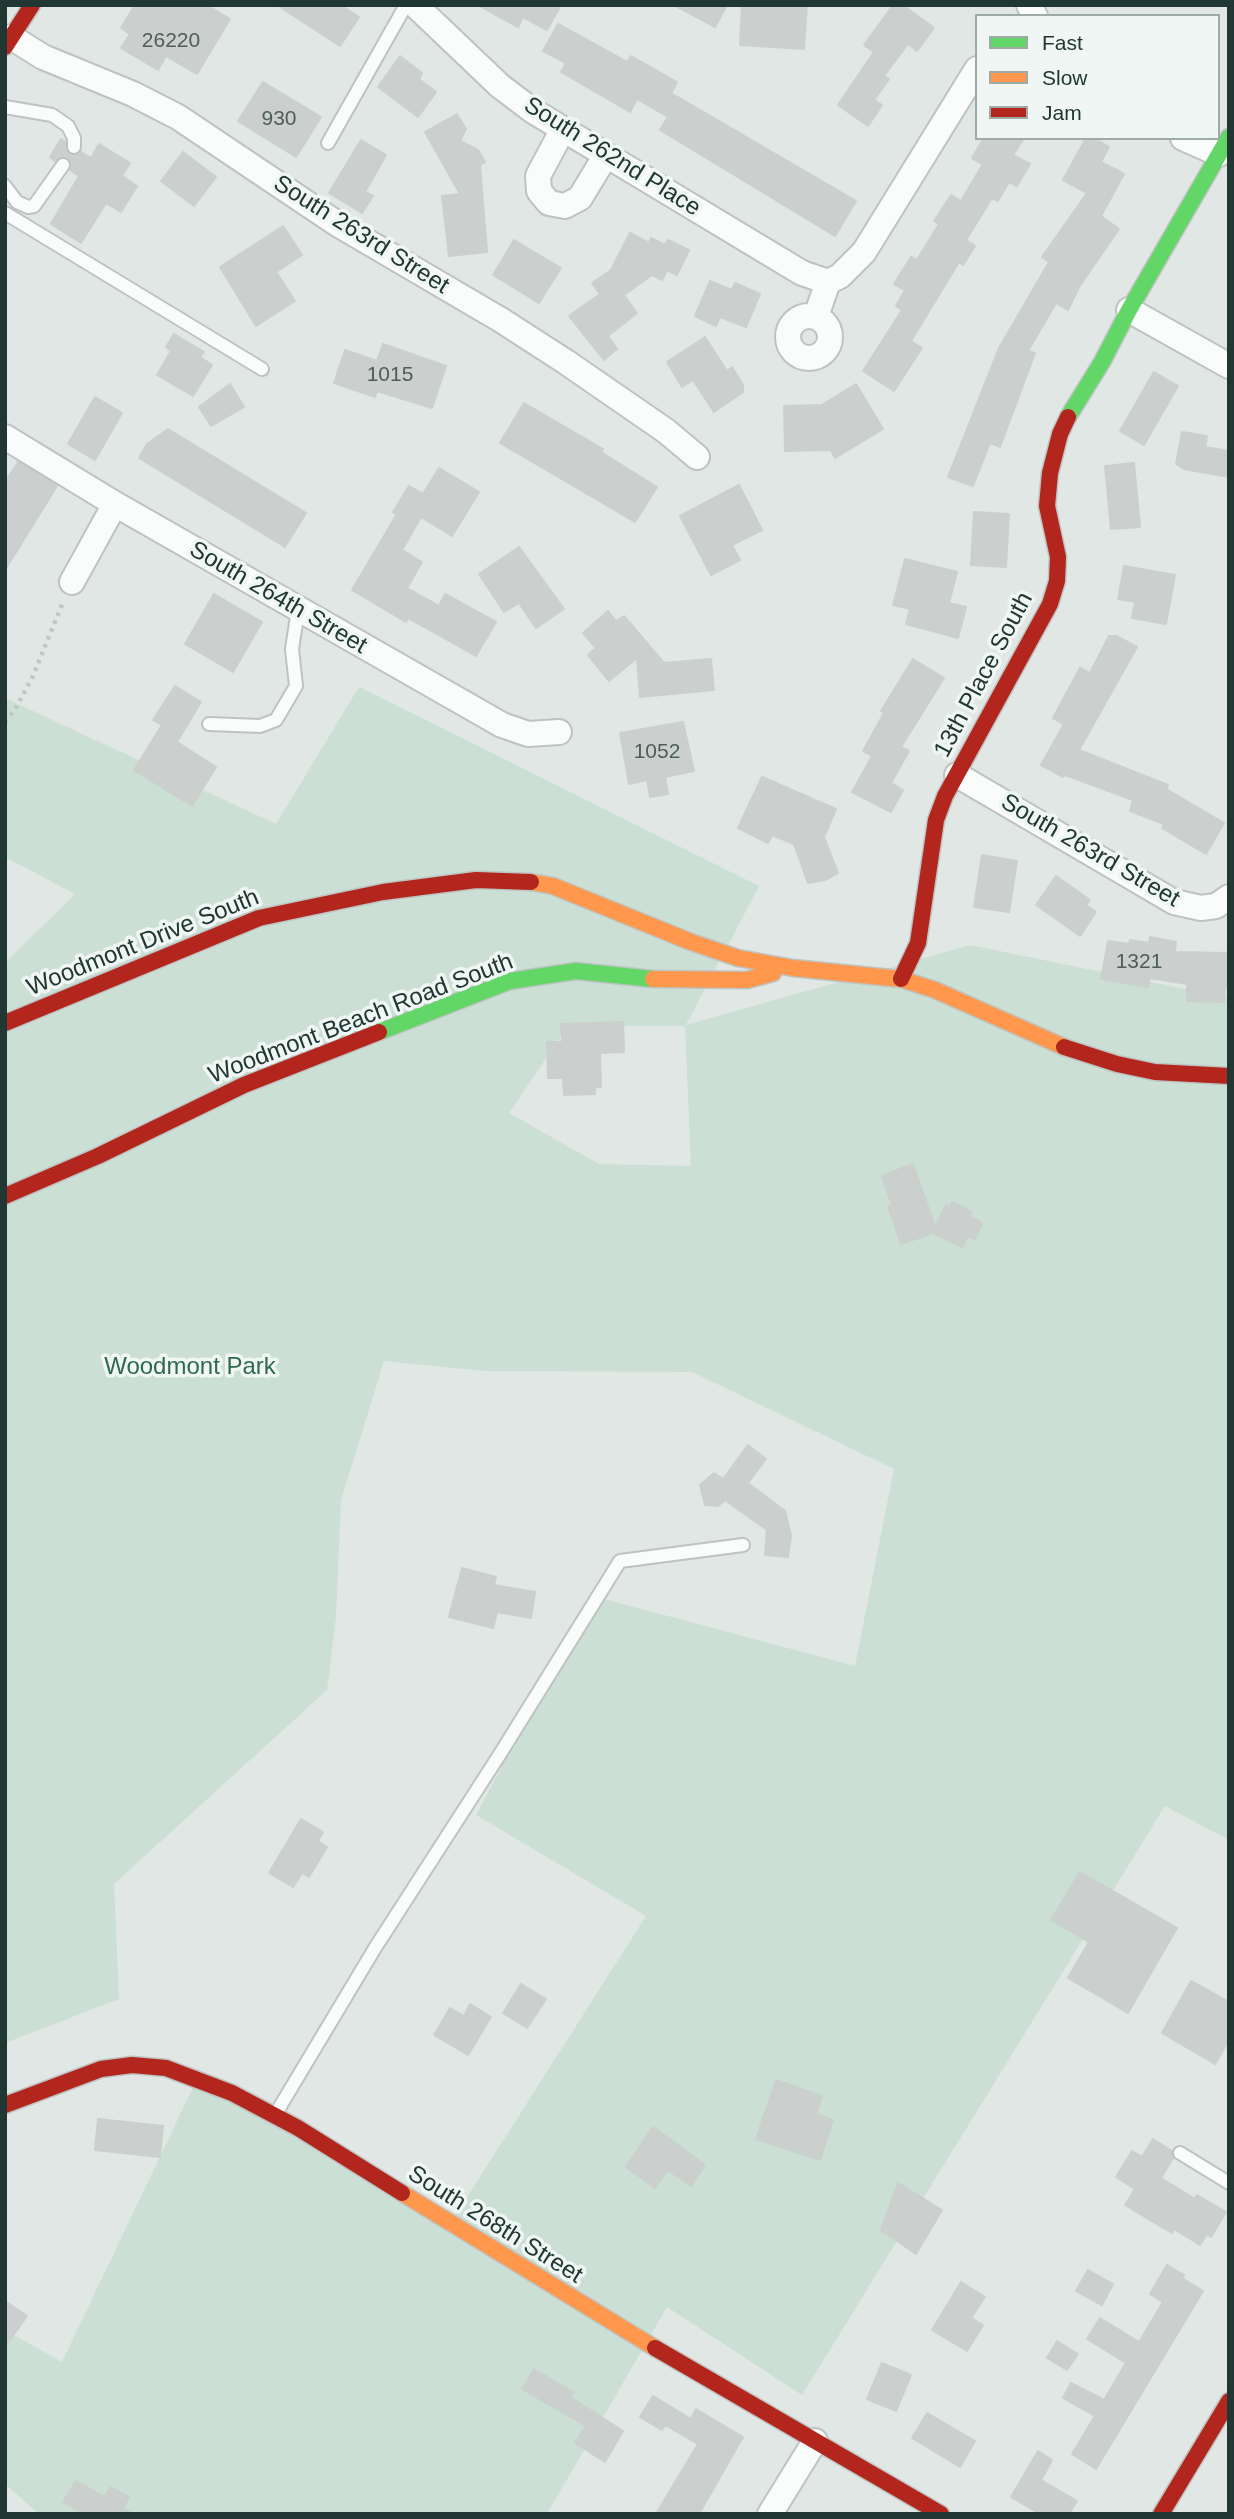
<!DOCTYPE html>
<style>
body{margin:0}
#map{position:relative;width:1234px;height:2519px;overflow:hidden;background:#e1e7e5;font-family:Helvetica,sans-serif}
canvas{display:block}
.frame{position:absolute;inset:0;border:7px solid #213734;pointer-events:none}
.legend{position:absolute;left:975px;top:14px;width:245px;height:126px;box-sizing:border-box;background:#eff6f3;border:2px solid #9daaa7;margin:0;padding:9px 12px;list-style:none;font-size:21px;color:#213734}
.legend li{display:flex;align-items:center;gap:14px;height:35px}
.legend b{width:35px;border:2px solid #9daaa7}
</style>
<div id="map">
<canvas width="1234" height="2519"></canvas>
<div class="frame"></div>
<ul class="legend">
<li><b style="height:9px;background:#63d668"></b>Fast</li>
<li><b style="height:9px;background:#ff974d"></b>Slow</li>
<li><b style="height:9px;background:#b3261e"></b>Jam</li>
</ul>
</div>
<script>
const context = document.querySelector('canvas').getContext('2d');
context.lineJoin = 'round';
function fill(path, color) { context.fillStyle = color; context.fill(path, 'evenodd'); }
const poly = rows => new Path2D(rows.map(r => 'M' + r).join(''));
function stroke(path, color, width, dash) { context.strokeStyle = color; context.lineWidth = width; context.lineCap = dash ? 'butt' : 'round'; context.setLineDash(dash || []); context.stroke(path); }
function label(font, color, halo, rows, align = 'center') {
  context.font = font + ' Helvetica,sans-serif'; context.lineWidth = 7; context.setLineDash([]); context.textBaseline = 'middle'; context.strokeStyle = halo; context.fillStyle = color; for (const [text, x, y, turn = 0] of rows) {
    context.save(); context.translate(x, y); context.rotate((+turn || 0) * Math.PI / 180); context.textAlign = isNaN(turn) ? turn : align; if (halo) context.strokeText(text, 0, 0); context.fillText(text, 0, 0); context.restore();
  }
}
fill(poly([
 [359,687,759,886,686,1025,970,945,1229,998,1229,1840,1165,1806,802,2395,667,2307,547,2514,39,2514,5,2484,5,2330,62,2362,197,2079,450,2224,646,1916,476,1815,593,1596,855,1666,894,1469,692,1372,484,1371,384,1361,341,1500,336,1617,327,1690,114,1884,119,1999,5,2043,5,963,75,894,5,857,5,698,276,824],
 [568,1026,685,1026,691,1166,599,1164,509,1113]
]), '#cbdfd4');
const building = poly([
 [135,5,207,5,230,19,197,74,166,56,158,70,121,48,130,34,121,28,135,5],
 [277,5,341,5,359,17,340,46,277,5],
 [478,5,561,5,547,30,523,17,518,27,478,5],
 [674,5,727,5,715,27,674,5],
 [742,5,807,5,804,49,740,45,742,5],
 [893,5,903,5,934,28,917,51,908,44,884,76,889,79,874,100,882,105,868,126,838,105,874,52,864,45,893,5],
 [558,24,627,62,631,56,677,82,671,93,856,201,835,236,660,130,668,117,637,99,630,112,561,72,566,63,543,51,558,24],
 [400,56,422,73,419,79,436,92,418,117,378,87,400,56],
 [263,82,321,117,296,157,238,121,263,82],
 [457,114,466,129,460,141,478,150,485,162,480,165,487,252,449,256,442,196,460,194,425,132,457,114],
 [984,138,1024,138,1013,155,1030,164,1017,186,1009,182,998,201,992,198,966,240,975,246,963,265,959,262,911,341,922,348,894,391,863,371,902,310,896,306,905,290,894,284,911,257,917,260,939,224,934,221,951,195,961,201,983,164,972,158,984,138],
 [1086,138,1094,138,1109,147,1101,162,1124,174,1101,216,1119,229,1079,287,1068,310,1056,303,1028,351,1035,353,1000,447,990,443,973,486,948,477,999,348,1049,262,1042,257,1087,193,1063,180,1086,138],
 [61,139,65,142,66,151,70,155,78,155,81,152,91,158,99,144,130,163,122,176,137,186,121,212,106,203,81,243,51,224,79,176,70,170,71,162,67,158,60,157,55,161,50,157,61,139],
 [361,140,386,155,365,192,373,196,362,213,329,193,361,140],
 [183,152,216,177,194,206,161,181,183,152],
 [283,226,302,255,276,272,295,301,256,326,220,267,283,226],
 [630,233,649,243,651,238,665,245,668,240,689,250,677,275,667,270,662,280,652,275,624,295,637,313,608,336,617,349,604,360,569,316,600,294,592,283,611,270,630,233],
 [514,240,561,268,539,303,493,275,514,240],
 [710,281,732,290,735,283,760,294,746,327,720,317,716,326,695,316,710,281],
 [174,334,204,352,200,357,212,365,193,396,157,375,171,351,166,347,174,334],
 [705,337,727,371,732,367,743,385,743,392,714,412,693,380,682,387,667,362,705,337],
 [383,344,446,366,432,408,377,391,375,397,334,383,345,350,377,361,383,344],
 [1154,372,1178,386,1144,445,1120,431,1154,372],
 [230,384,244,407,211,426,199,407,230,384],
 [856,384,883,429,835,458,831,450,785,451,784,406,822,405,856,384],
 [95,397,122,413,95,460,68,444,95,397],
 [524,403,603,449,601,452,657,487,635,522,500,443,524,403],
 [168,429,306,513,285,547,139,458,147,444,168,429],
 [1182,432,1207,436,1205,447,1229,451,1229,477,1184,469,1176,464,1182,432],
 [18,462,57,486,5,570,5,482,18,462],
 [1134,463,1140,527,1111,529,1105,466,1134,463],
 [439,468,479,492,452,536,421,517,402,550,422,562,407,588,439,606,445,594,496,622,476,656,408,618,406,622,352,590,397,514,393,512,409,486,423,494,439,468],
 [739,485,762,530,732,545,740,560,711,575,680,516,739,485],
 [974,512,1009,514,1006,567,971,565,974,512],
 [519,547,564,609,536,628,519,603,504,612,479,574,519,547],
 [905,559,957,572,949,603,966,607,958,638,906,624,910,609,893,605,905,559],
 [1124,566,1175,575,1166,624,1132,618,1135,602,1118,599,1124,566],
 [214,594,262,622,233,672,185,644,214,594],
 [608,611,616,621,624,616,664,663,711,659,714,690,640,697,637,658,609,681,588,655,596,648,583,633,608,611],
 [1109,636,1116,636,1137,647,1079,750,1168,785,1166,789,1224,823,1206,854,1162,828,1164,824,1130,811,1133,800,1065,775,1063,777,1041,765,1064,724,1053,718,1080,668,1090,673,1109,636],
 [913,659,944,678,901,747,909,751,891,783,903,790,891,812,852,792,872,756,863,751,884,713,881,711,913,659],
 [175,686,201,702,177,742,216,767,192,806,134,770,162,725,153,720,175,686],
 [683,722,694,771,665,777,668,794,650,797,647,780,629,784,620,733,683,722],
 [762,777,836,809,824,837,838,873,825,880,808,883,794,844,772,835,768,843,738,828,762,777],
 [982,855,1017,861,1009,912,974,907,982,855],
 [1056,876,1090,900,1086,905,1096,912,1080,936,1036,905,1056,876],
 [1150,937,1176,942,1175,952,1229,953,1229,988,1225,988,1224,1002,1187,1001,1187,984,1150,978,1148,987,1101,979,1108,941,1129,944,1130,940,1149,943,1150,937],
 [623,1022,624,1052,600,1053,601,1087,595,1087,595,1094,564,1095,563,1078,548,1078,547,1042,562,1042,561,1024,623,1022],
 [913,1164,935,1227,946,1205,950,1207,952,1202,972,1212,970,1217,982,1223,975,1239,968,1236,962,1247,933,1233,901,1244,888,1206,892,1205,882,1176,913,1164],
 [748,1445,766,1459,748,1483,785,1511,791,1535,788,1557,765,1555,767,1530,725,1500,718,1506,705,1505,700,1485,714,1473,723,1479,748,1445],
 [462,1568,496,1577,494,1585,535,1592,531,1618,497,1612,493,1628,449,1617,462,1568],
 [301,1819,323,1832,318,1841,327,1847,309,1877,302,1873,293,1887,269,1873,301,1819],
 [1080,1872,1177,1928,1128,2013,1068,1978,1089,1942,1051,1920,1080,1872],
 [1191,1981,1229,2002,1229,2040,1215,2064,1162,2033,1191,1981],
 [521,1984,546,1999,527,2028,503,2013,521,1984],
 [470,2004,491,2017,468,2055,434,2035,450,2008,464,2016,470,2004],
 [776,2080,822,2096,816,2114,833,2120,820,2160,756,2139,776,2080],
 [98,2119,163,2126,160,2157,95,2150,98,2119],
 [653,2127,705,2165,691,2186,668,2170,655,2188,626,2167,653,2127],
 [1153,2139,1172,2151,1173,2158,1161,2178,1195,2199,1197,2195,1226,2212,1211,2237,1207,2234,1200,2245,1174,2229,1172,2233,1125,2205,1135,2189,1116,2177,1132,2151,1142,2157,1153,2139],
 [898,2183,942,2210,916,2254,881,2230,898,2183],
 [1167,2265,1184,2275,1182,2278,1203,2291,1096,2469,1072,2454,1095,2416,1063,2398,1071,2383,1104,2400,1126,2363,1087,2339,1100,2318,1139,2342,1163,2302,1150,2294,1167,2265],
 [1088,2270,1113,2284,1102,2305,1076,2291,1088,2270],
 [961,2282,985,2297,971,2318,983,2325,967,2351,932,2330,961,2282],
 [5,2301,27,2316,5,2347,5,2301],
 [1057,2341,1078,2354,1067,2370,1047,2358,1057,2341],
 [882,2363,911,2375,896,2411,867,2399,882,2363],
 [534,2369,573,2392,570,2397,623,2431,605,2462,575,2443,586,2426,522,2389,534,2369],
 [653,2396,691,2419,696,2409,743,2437,699,2514,656,2514,698,2444,665,2425,662,2430,640,2417,653,2396],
 [927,2413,975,2441,960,2467,912,2438,927,2413],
 [1038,2451,1052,2460,1041,2480,1077,2501,1069,2514,1040,2514,1011,2497,1038,2451],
 [76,2481,104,2497,111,2487,129,2497,123,2508,133,2514,84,2514,63,2502,76,2481]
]);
fill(building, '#cbd0cf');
stroke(building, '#cad0ce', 2);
const lane = poly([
 [5,107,52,115,68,126,74,138,74,147],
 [328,143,406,5],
 [5,186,17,202,28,207,34,206,63,165],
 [5,213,262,369],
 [209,724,260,726,276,720,296,686,292,649,298,610],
 [275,2115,375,1948,500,1754,620,1561,743,1545],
 [1180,2153,1229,2183]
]);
const street = poly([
 [415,5,500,86,533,111,802,273,828,282],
 [1029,5,1035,16],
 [11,37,43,57,133,94,178,117,339,225,501,320,566,362,666,431,697,457],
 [563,129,538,176,539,191,549,203,565,206,580,198,606,155],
 [1183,138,1219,154],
 [1129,310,1229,366],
 '788 337a21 21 0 1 1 42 0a21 21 0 1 1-42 0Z',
 [816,316,828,282,840,276,864,252,977,69],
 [5,437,115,504,502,725,528,734,559,732],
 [72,582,115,504],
 [957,775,1174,902,1201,908,1216,906,1229,897],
 [770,2514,815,2441]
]);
const fast = poly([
 [1068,417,1102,362,1129,310,1229,137],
 [379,1032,510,981,576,971,653,979]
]);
const slow = poly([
 [531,882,553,886,691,942,738,958,793,968,901,979,935,990,1064,1047],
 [653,979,747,980,773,973],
 [402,2193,655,2348]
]);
const jam = poly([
 [5,47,32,5],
 [901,979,918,943,936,820,945,796,1050,604,1057,581,1058,557,1047,506,1050,473,1060,434,1068,417],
 [5,1023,259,918,383,892,476,880,531,882],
 [1064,1047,1117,1064,1155,1072,1229,1076],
 [5,1196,98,1156,244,1085,379,1032],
 [5,2105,101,2069,132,2065,166,2068,232,2093,298,2128,402,2193],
 [655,2348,941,2514],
 [1161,2514,1229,2401]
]);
stroke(lane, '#bec3c2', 16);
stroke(street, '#bec3c2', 28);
stroke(fast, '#bec4c2', 19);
stroke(slow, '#bec4c2', 19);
stroke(jam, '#bec4c2', 19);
stroke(poly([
 [5,722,14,711,33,676,63,602]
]), '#bfc7c5', 4.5, [3.5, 5]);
stroke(lane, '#fafbfb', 12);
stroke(street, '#fafbfb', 24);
stroke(fast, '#63d668', 16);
stroke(slow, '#ff974d', 16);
stroke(jam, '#b3261e', 16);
label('21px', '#4c5d5b', null, [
 ["26220",171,41],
 ["930",279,119],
 ["1015",390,375],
 ["1052",657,752],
 ["1321",1139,962]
]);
label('24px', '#213734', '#eff6f3', [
 ["South 262nd Place",612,157,32],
 ["South 263rd Street",361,235,32],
 ["South 264th Street",278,598,30],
 ["13th Place South",984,675,-62],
 ["South 263rd Street",1090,851,30],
 ["Woodmont Drive South",143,943,-22],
 ["Woodmont Beach Road South",361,1019,-21],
 ["South 268th Street",495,2225,32]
]);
label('24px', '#2f6a4e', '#eff6f3', [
 ["Woodmont Park",190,1367]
]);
</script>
